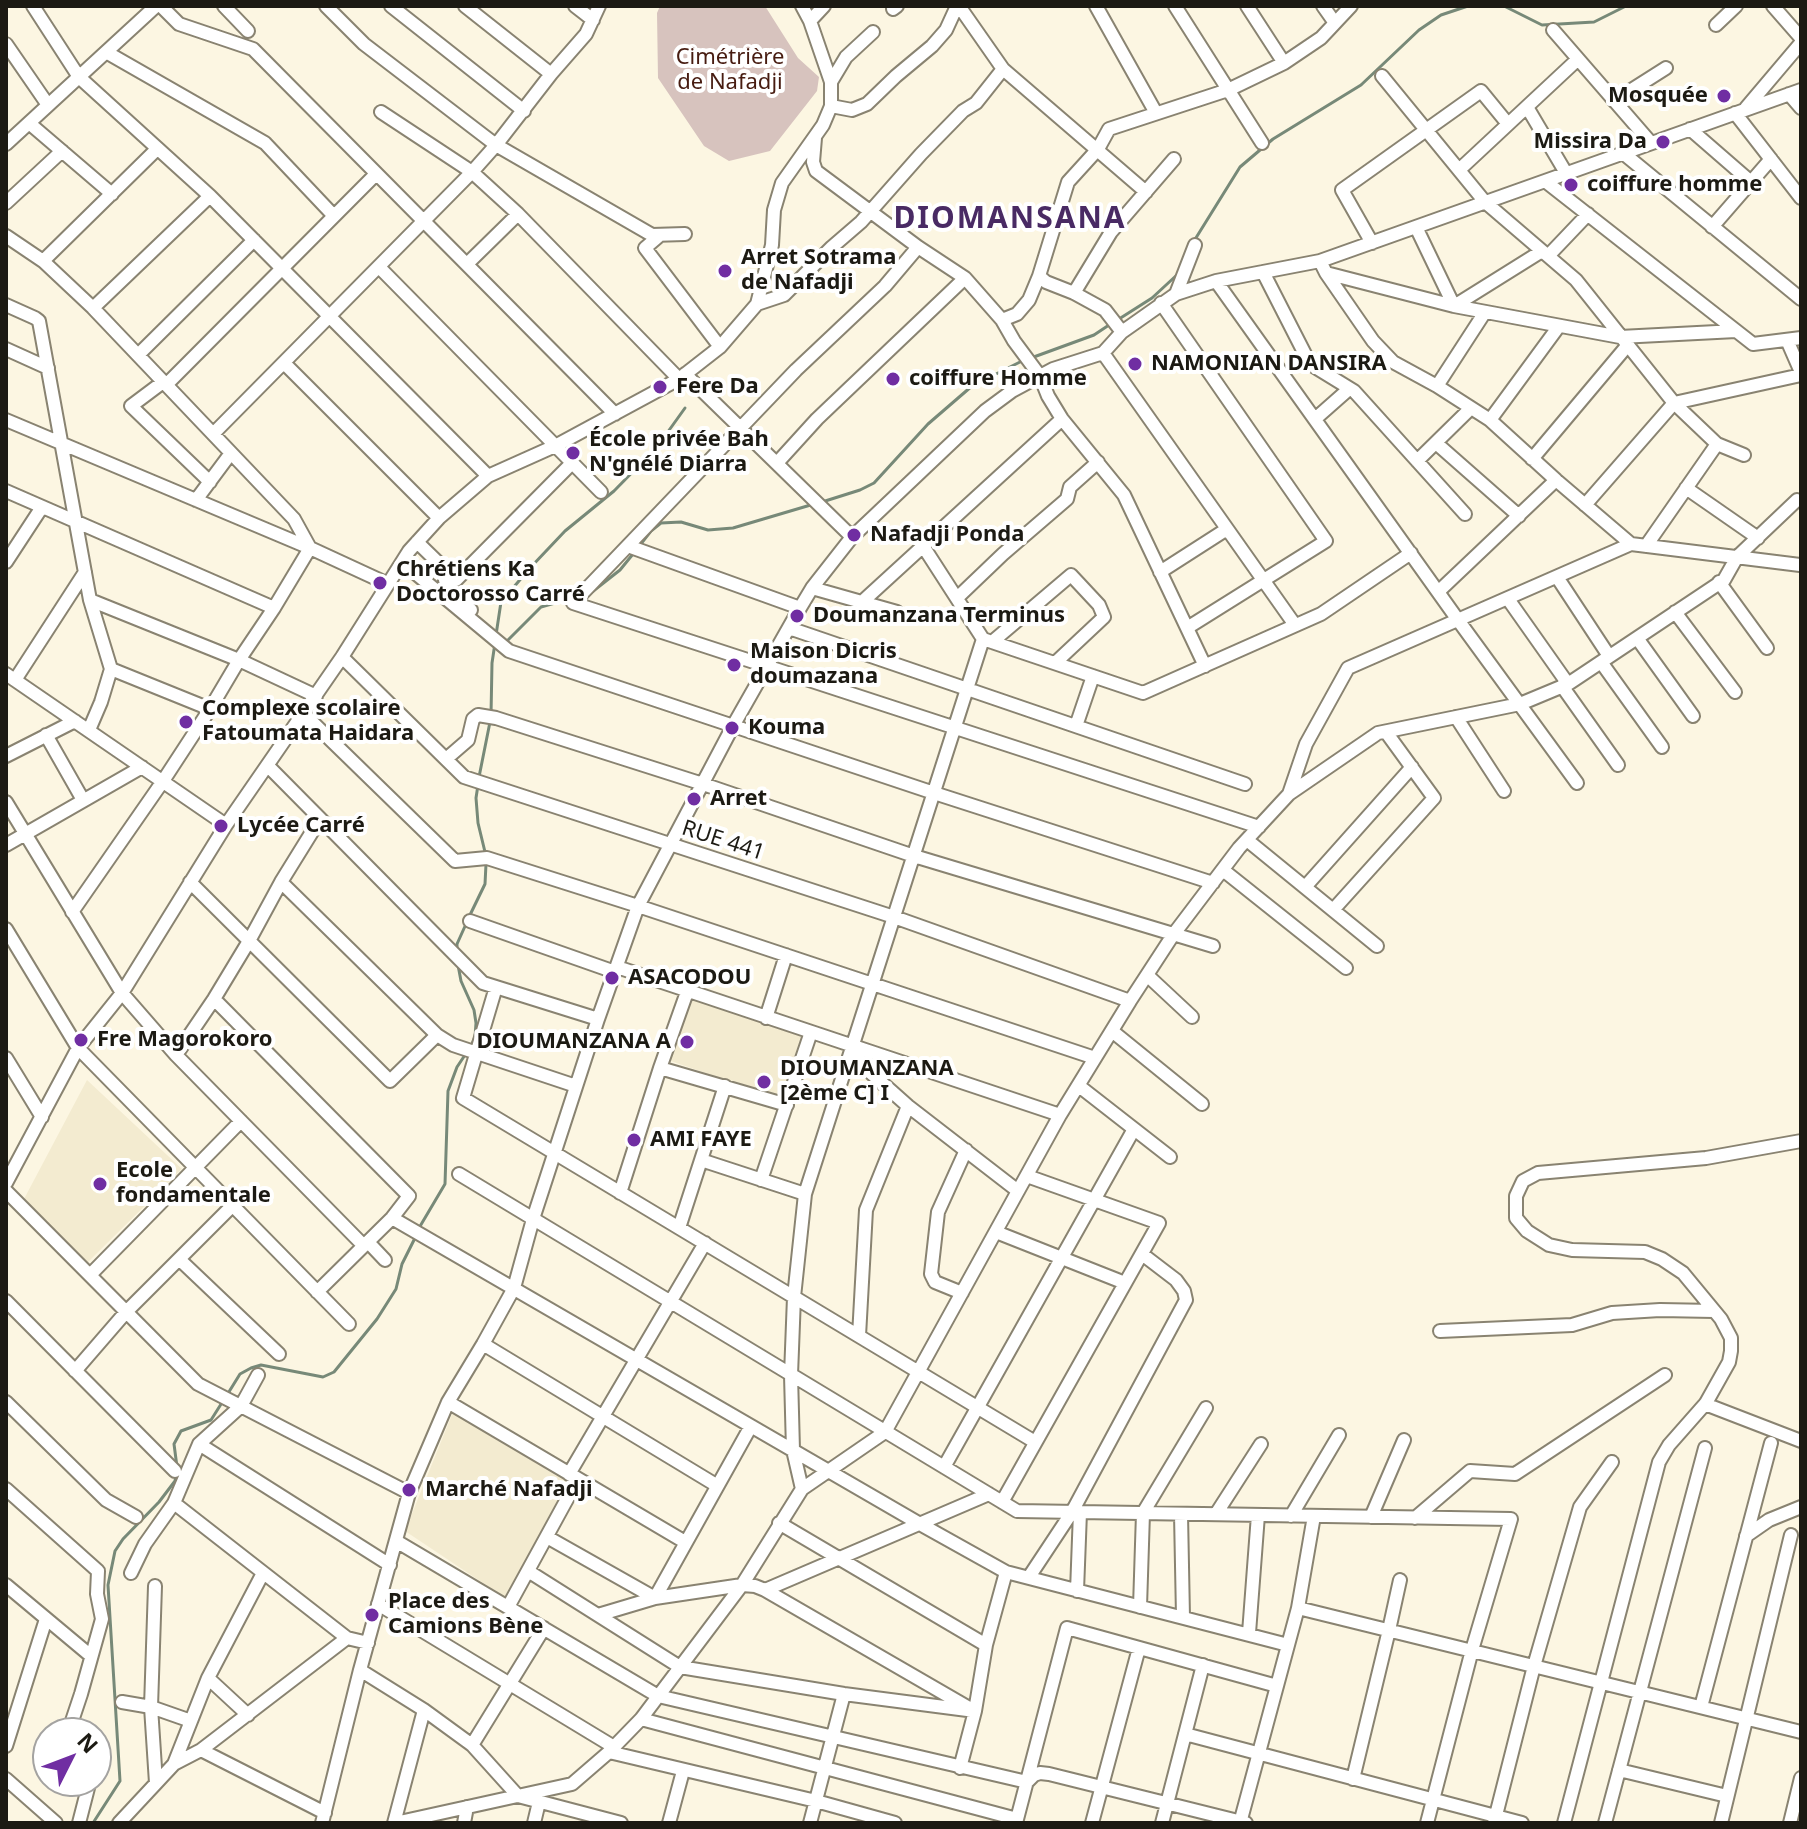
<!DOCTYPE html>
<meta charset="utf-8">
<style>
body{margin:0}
#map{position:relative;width:1807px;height:1829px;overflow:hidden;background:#fcf6e2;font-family:"Noto Sans",sans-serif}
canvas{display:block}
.frame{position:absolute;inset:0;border:8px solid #1c1a13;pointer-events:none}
.north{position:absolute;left:32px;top:1717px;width:80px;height:80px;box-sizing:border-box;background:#fff;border:2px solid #a4a3a1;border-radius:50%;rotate:48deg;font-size:22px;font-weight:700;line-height:32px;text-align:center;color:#1c1a13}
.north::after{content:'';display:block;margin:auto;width:28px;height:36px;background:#702ea2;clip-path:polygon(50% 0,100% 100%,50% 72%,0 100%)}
</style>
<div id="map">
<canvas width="1807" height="1829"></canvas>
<div class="frame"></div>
<div class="north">N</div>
</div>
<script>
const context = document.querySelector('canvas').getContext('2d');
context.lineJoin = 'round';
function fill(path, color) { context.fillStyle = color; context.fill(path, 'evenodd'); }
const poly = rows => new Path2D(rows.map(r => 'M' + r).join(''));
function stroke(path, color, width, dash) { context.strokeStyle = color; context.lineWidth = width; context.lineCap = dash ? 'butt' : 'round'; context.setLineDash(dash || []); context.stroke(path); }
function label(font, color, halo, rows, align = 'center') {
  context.font = font + ' "Noto Sans",sans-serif'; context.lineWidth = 8; context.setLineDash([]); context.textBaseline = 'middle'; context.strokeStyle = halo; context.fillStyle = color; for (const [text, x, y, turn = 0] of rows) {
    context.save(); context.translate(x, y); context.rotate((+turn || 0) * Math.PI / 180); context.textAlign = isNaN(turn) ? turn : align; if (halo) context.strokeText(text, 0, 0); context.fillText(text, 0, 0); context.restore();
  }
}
fill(poly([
 [689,999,804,1035,783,1100,668,1060],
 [87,1080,182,1169,87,1263,24,1199],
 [455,1407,573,1478,507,1599,405,1531]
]), '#f3ebd0');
fill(poly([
 [660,6,765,6,798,58,819,77,817,91,770,151,729,161,704,146,658,78,657,13]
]), '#d7c3be');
stroke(poly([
 [1504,6,1542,25,1594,22,1626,6],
 [1194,241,1240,167,1273,139,1361,85,1419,30,1441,15,1468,6],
 [1119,319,1152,298,1179,273],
 [1031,358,1094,335,1112,323],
 [822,502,860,490,874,483,928,424,972,386,1024,360],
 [640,545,651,531,661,523,681,522,708,530,733,528,814,504],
 [592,592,620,570,633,554],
 [496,635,501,602,530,568,565,531,614,491,657,447,685,408],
 [505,643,541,607,569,599],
 [491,715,492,663,495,643],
 [479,777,490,722],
 [478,785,476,798,478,823,485,852],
 [469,917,485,884,486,864],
 [457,950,457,944,466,924],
 [458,965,461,981,474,1010,476,1023,475,1037,471,1046],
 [419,1228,445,1184,448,1091,457,1067,467,1052],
 [227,1395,240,1374,251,1368,261,1365,323,1377,334,1372,377,1319,396,1289,402,1264,416,1236],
 [177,1467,174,1444,181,1431,211,1420,223,1401],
 [93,1823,120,1781,108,1585,115,1551,123,1539,159,1502,175,1481,176,1475]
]), '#778978', 3);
const minor = poly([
 [33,6,79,77,210,196,488,476],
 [161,6,179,24,253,49,615,414],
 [224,6,248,31],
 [326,6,364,44,496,145,652,235,685,234],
 [391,6,524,111],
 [465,6,551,74],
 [575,6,593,20],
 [959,6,1003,69,1146,192],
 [1096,6,1156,113],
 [1175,6,1262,143],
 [1247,6,1284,63],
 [1323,6,1335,23],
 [1773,6,1801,38],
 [893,9,897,6],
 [810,21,824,6],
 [1716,25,1736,6],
 [1553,30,1651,143],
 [6,44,48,105],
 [106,52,265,143,334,216],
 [1382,76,1485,202,1576,280,1674,403,1717,444,1744,455],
 [831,82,846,57,873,32],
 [1789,94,1801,108],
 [1614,101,1666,68],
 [831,106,852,110,867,104,896,76,932,46,946,30,957,6],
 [1527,107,1566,173],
 [1746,108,1801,43],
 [381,112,472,172,518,214,679,379],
 [1735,113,1801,198],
 [29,123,112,194],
 [1690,129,1751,182],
 [815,138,813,162,816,171,918,247,965,278,1002,320,1014,341,1040,376,1048,396,1062,419,1124,495,1205,666],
 [6,144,156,6],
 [1623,153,1801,299],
 [1459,170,1578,59],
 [1545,181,1753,344,1801,338],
 [6,203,62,151],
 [1416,227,1454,306,1542,251],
 [1712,227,1771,159],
 [6,236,43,261,93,308,294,519,310,548,274,608,239,660,210,709,163,781,72,912],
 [659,236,645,248,720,347],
 [1372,243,1342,190,1481,91,1508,124],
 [918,247,885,286,796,370,573,603,1259,827],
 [1548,256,1588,214],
 [43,261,157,149],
 [1320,261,1326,273,1373,341,1393,362,1437,386,1490,420,1556,480,1631,544],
 [467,264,518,214],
 [379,267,601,492],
 [1263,272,1310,364,1354,391,1465,514],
 [1326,273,1454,306,1620,337,1736,331],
 [1216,281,1458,620,1577,783],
 [1074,293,1111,232,1174,159],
 [1176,294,1195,245],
 [1161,303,1326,541,1187,628],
 [757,304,784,295,832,247,861,222,921,154,963,111,976,103,1003,69],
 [6,305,35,318,39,321,90,600,111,669,101,702,89,730],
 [93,308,210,196],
 [1002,320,1017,314,1029,300,1039,276],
 [1122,332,1105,310,1074,293,1046,282,1039,276,1068,182,1098,149,1109,129,1228,90,1284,63,1321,38,1351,6],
 [1787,340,1801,372],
 [6,349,48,368],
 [1103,353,1295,625],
 [138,355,254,240],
 [284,363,439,518],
 [685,374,852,537],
 [163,382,131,406,210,482],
 [166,385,376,174],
 [1437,386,1485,312],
 [1315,419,1349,389],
 [6,420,310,548,388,584],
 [1490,420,1559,326],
 [213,434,472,172,496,145,551,74,586,34,599,6],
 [1436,443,1519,516],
 [1532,459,1627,346],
 [1417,461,1471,408],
 [777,463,817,419,965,278],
 [1686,488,1758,538],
 [6,491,274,608],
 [196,500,231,453],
 [1585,505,1674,403,1801,375],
 [417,542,456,580,572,463],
 [628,546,800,608],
 [923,546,983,639,1143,693,1321,614,1411,553],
 [1646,546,1717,444],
 [6,562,42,507],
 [402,562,509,651,934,793,1213,883],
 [447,571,445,580,450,589,471,610],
 [1160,572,1227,529],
 [1557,577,1609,656],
 [1719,582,1767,648],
 [812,588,897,612],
 [1438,592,1556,480],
 [957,598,1003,554,1067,499,1070,487,1098,462],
 [1508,599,1568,684],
 [90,600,239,660,316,696],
 [862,602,1062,419],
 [1675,612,1735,692],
 [789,628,1245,784],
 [1637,638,1693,716],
 [992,642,1071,575,1099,605,1104,617,1055,663],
 [342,657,464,777,894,917,1130,1001],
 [1601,662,1662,747],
 [111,669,210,709],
 [6,674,226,825],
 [15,680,85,572],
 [1562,686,1618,765],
 [303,713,455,861,487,858,638,906,1095,1058],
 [1456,717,1504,791],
 [1076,726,1093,676],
 [46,735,83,800],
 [6,756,75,721],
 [446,759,468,740,473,719,478,715,496,718,703,784,914,856,1213,946],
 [268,766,483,983,598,1019],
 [1289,794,1306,744,1348,668,1631,544,1800,565],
 [6,802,122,993,176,1055,364,1246],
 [1247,840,1377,946],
 [6,845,142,767],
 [1223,870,1346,968],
 [190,882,390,1081,437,1035],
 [281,882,437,1035,453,1045,576,1086],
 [1305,887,1412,767],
 [1333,910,1434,798,1386,732],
 [470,921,615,972],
 [6,929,78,1048,349,1324],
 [617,967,1060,1115],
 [1147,975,1192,1017],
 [496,987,463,1098,1035,1442],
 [214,999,409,1196,392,1218,317,1292],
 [766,1018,786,955],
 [1112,1031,1202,1104],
 [853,1045,862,1065,908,1106,1018,1191],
 [176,1055,214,999,249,941,281,882,320,819],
 [6,1058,42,1117],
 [660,1068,787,1105],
 [1079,1086,1170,1157],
 [701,1160,805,1194],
 [459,1174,1017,1511,1511,1519,1472,1650,1427,1823],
 [761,1180,811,1032],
 [6,1183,78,1048,122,993,226,825,342,657,409,551,439,518,488,476,555,446,679,379,720,347,757,304,772,245,774,210,782,183,823,125,831,106,831,82,810,21,802,6],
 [6,1191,198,1384,409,1493],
 [620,1193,660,1068,687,992],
 [392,1218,920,1524,1006,1572,1288,1645],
 [679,1228,725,1086],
 [996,1232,1125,1283],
 [368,1242,385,1260],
 [179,1259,279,1354],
 [90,1275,241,1121],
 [962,1293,935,1282,931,1274,938,1212,966,1150],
 [6,1301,175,1471],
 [1440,1331,1572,1325,1612,1313,1660,1310,1714,1311],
 [859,1336,866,1210,908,1106],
 [483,1344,716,1485],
 [75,1371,126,1312,233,1205],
 [6,1402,106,1500,136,1517],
 [448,1402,685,1542],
 [1705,1404,1801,1441],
 [199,1444,390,1565],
 [944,1467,1134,1129],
 [569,1474,705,1243],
 [6,1489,98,1571,97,1594,102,1619,81,1694,68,1733],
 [802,1489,793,1450,791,1375,794,1297,805,1194,983,639],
 [1002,1502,1159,1223,1027,1176],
 [174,1503,347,1638,368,1643],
 [1181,1514,1183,1617],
 [1216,1514,1261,1444],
 [1291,1516,1339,1435],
 [1371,1517,1404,1440],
 [1415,1518,1470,1471,1515,1474,1665,1375],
 [779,1523,986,1645],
 [1746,1536,1769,1520,1801,1507],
 [547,1537,655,1598,751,1426],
 [396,1541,658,1696,1027,1782,1034,1775,1040,1773,1049,1774,1246,1823],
 [528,1571,680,1667,844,1694,975,1711],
 [131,1573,145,1544,174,1503,199,1444,241,1406,258,1375],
 [1029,1577,1072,1512,1186,1300,1184,1291,1176,1280,1142,1254],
 [6,1585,91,1656],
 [155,1586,151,1707,156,1783],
 [765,1590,989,1494],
 [1077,1591,1080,1512],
 [378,1604,614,1747],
 [508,1607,578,1479],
 [1140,1607,1143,1513,1206,1408],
 [1298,1608,1801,1732],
 [598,1615,655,1598,742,1585,755,1586,765,1590,969,1708],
 [1249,1633,1258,1515],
 [360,1670,424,1710,472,1745,518,1796,621,1823],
 [208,1678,248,1715],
 [122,1702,151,1707,191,1721],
 [1701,1707,1771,1443],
 [641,1719,1017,1819],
 [1185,1734,1522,1823],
 [472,1745,544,1628],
 [6,1746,46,1619],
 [609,1752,816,1801,895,1823],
 [174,1764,208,1678,263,1573],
 [960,1768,975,1711,986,1645,1006,1572],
 [1619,1770,1727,1796],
 [6,1779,56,1823],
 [1353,1779,1389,1630,1400,1580],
 [325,1813,201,1750,347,1638],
 [79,1823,88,1788],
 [119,1823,174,1764,201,1750],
 [322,1823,360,1670,409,1493,448,1402,483,1344,514,1288,533,1219,598,1019,638,906,733,726,800,608,812,588,852,537,985,411,1012,391,1053,369,1103,353,1122,332,1176,294,1216,281,1320,261,1801,90],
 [394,1823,424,1710],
 [395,1823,572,1784,609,1752,641,1719,742,1585,802,1489,885,1432,1060,1115,1130,1001,1173,935,1239,848,1289,794,1378,733,1520,704,1568,684,1724,580,1737,557,1797,500],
 [464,1823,467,1807],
 [534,1823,539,1802],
 [669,1823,683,1771],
 [810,1823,844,1694],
 [1016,1823,1067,1628,1277,1686],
 [1092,1823,1139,1648],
 [1162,1823,1203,1665],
 [1240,1823,1298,1608,1314,1516],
 [1494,1823,1534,1666,1580,1507,1612,1462],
 [1564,1823,1659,1462,1669,1445,1706,1403,1729,1362,1731,1351,1731,1338,1721,1319,1683,1273,1662,1259,1645,1252,1572,1250,1549,1245,1527,1231,1516,1218,1516,1196,1523,1181,1538,1173,1706,1158,1801,1141],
 [1605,1823,1705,1448],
 [1721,1823,1791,1535],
 [1790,1823,1801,1778]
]);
stroke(minor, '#898371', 16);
stroke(minor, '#fff', 12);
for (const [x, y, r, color] of [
 [1724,96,8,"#702ea2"],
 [1663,142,8,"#702ea2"],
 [1571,185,8,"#702ea2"],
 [725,271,8,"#702ea2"],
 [1135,364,8,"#702ea2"],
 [893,379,8,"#702ea2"],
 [660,387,8,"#702ea2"],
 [573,453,8,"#702ea2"],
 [854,535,8,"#702ea2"],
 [380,583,8,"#702ea2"],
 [797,616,8,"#702ea2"],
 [734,665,8,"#702ea2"],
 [186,722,8,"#702ea2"],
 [732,728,8,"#702ea2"],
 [694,799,8,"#702ea2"],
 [221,826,8,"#702ea2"],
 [612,978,8,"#702ea2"],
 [81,1040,8,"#702ea2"],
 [687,1042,8,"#702ea2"],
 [764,1082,8,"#702ea2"],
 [634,1140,8,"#702ea2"],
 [100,1184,8,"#702ea2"],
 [409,1490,8,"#702ea2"],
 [372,1615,8,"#702ea2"]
]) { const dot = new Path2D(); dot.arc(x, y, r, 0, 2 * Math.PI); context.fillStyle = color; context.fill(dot); stroke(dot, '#fff', 3); }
label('22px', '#471c11', '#fff', [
 ["Cimétrière",730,58],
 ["de Nafadji",730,83]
]);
label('bold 22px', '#1c1a13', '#fff', [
 ["Mosquée",1708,96,"right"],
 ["Missira Da",1647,142,"right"],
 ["coiffure homme",1587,185],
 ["Arret Sotrama",741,258],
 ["de Nafadji",741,283],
 ["NAMONIAN DANSIRA",1151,364],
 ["coiffure Homme",909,379],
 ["Fere Da",676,387],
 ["École privée Bah",589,440],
 ["N'gnélé Diarra",589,465],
 ["Nafadji Ponda",870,535],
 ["Chrétiens Ka",396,570],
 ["Doctorosso Carré",396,595],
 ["Doumanzana Terminus",813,616],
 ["Maison Dicris",750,652],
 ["doumazana",750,677],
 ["Complexe scolaire",202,709],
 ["Fatoumata Haidara",202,734],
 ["Kouma",748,728],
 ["Arret",710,799],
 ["Lycée Carré",237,826],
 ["ASACODOU",628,978],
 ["Fre Magorokoro",97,1040],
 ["DIOUMANZANA A",671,1042,"right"],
 ["DIOUMANZANA",780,1069],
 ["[2ème C] I",780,1094],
 ["AMI FAYE",650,1140],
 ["Ecole",116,1171],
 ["fondamentale",116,1196],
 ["Marché Nafadji",425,1490],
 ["Place des",388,1602],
 ["Camions Bène",388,1627]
], 'left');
label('22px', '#1c1a13', '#fff', [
 ["RUE 441",723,841,18]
]);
context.letterSpacing = '2px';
label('bold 30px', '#492a64', '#fff', [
 ["DIOMANSANA",1010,219]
]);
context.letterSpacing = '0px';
</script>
